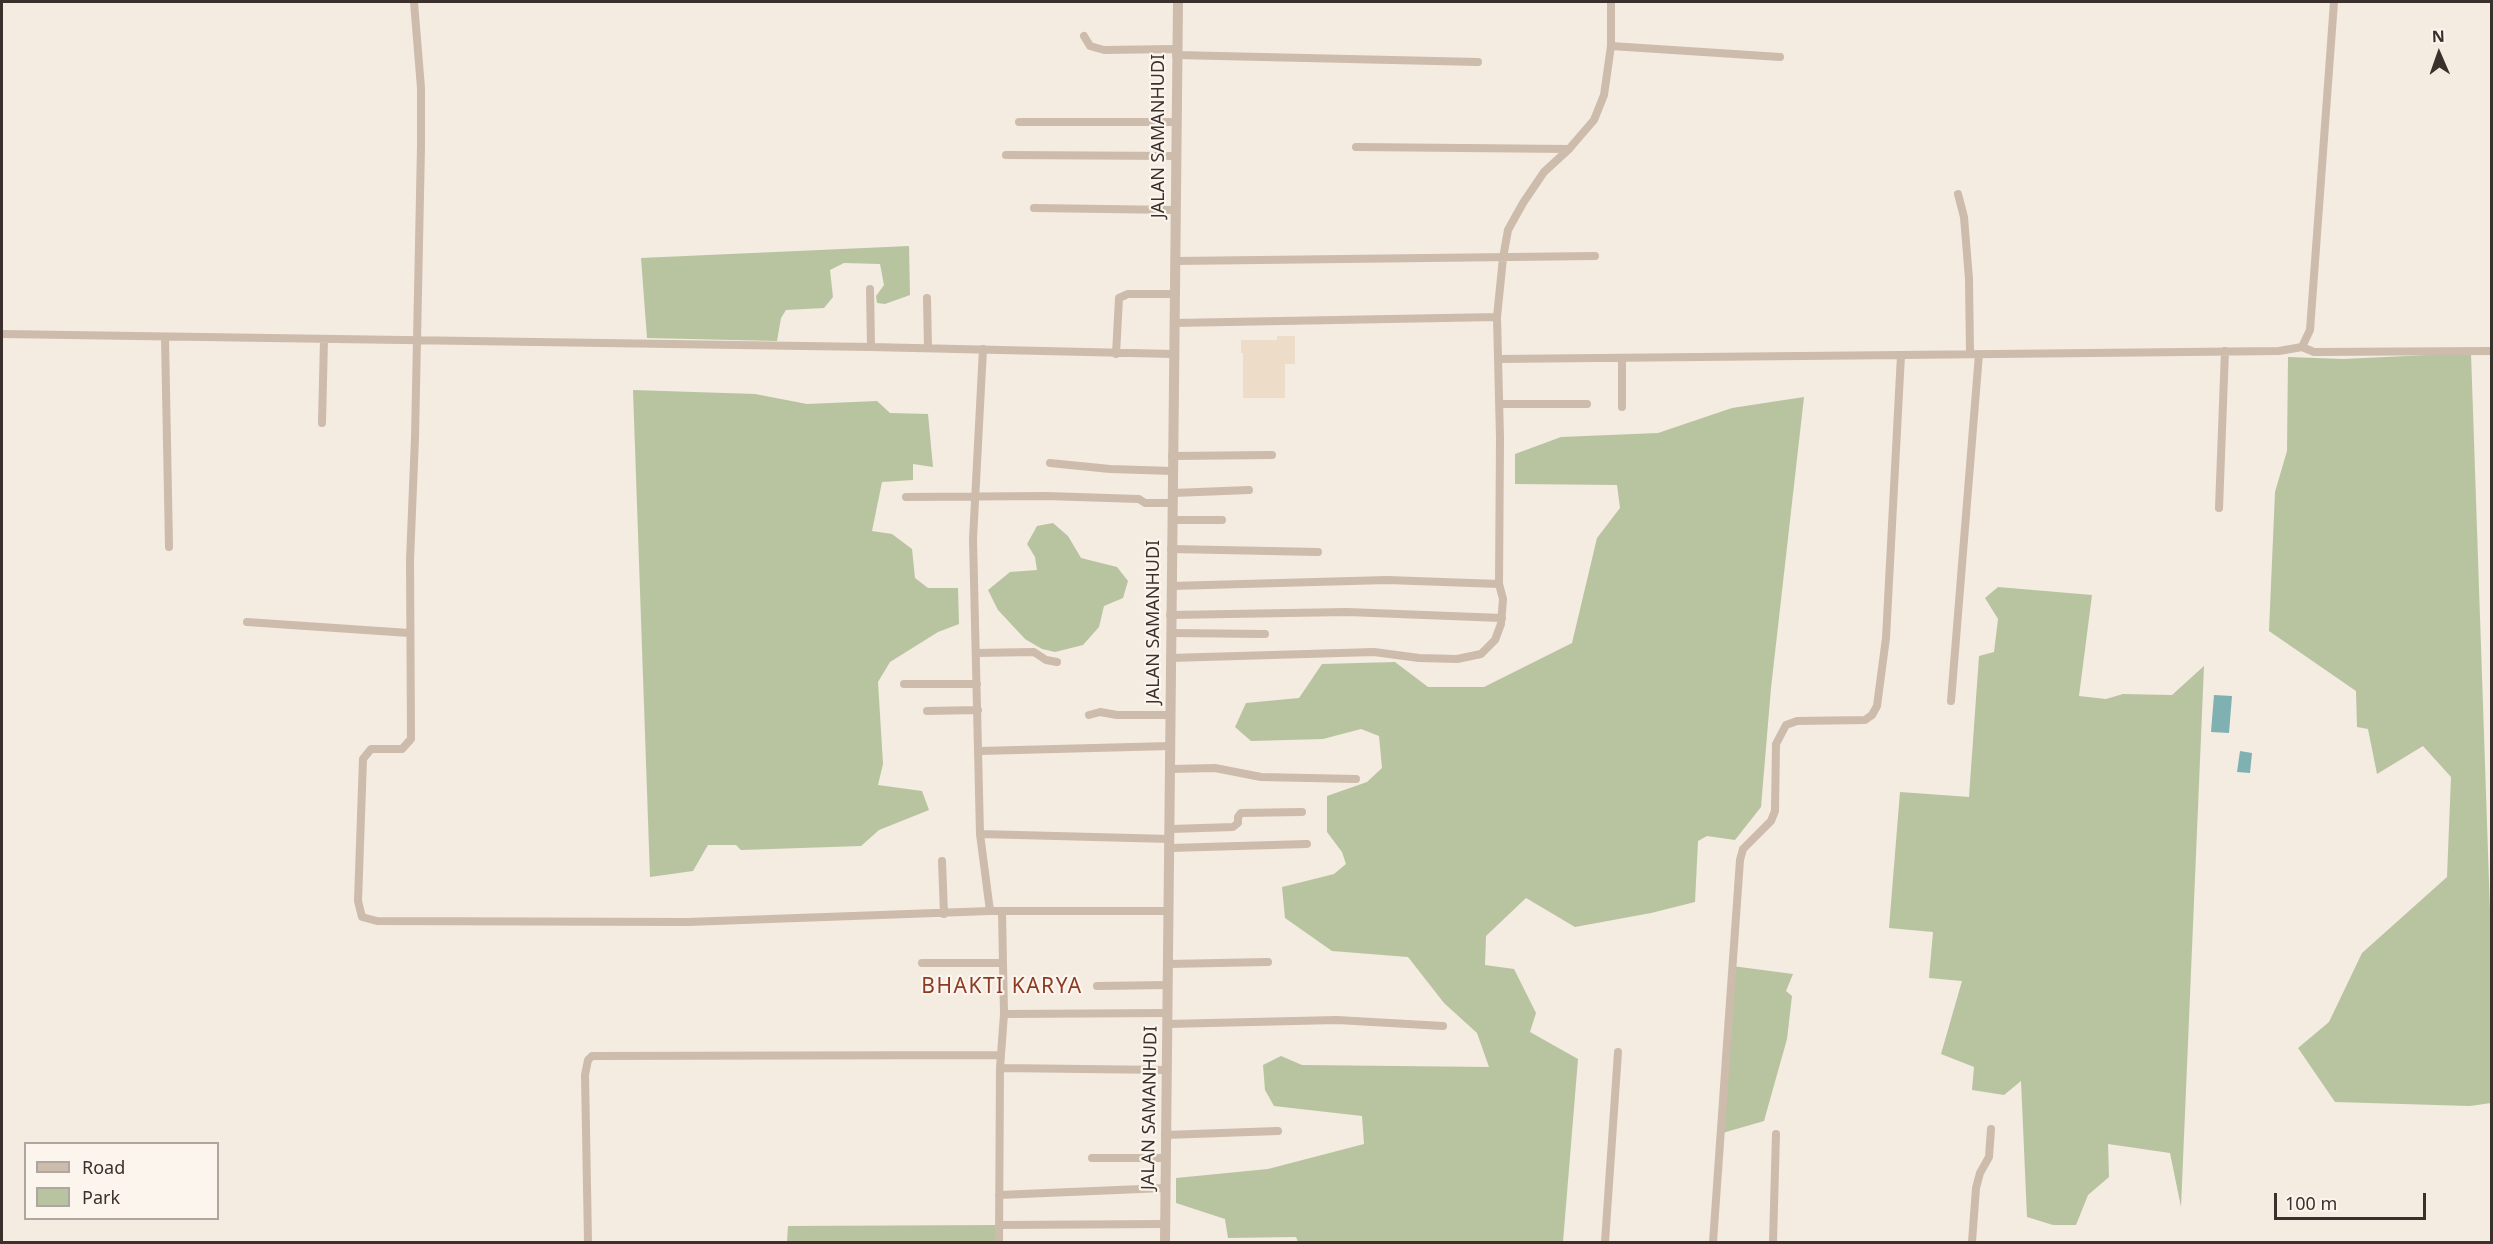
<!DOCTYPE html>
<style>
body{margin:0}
#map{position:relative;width:2493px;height:1244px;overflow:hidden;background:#f4ebe1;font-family:"Noto Sans",sans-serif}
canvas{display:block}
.frame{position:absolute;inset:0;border:3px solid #3b302b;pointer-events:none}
.legend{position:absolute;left:24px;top:1142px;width:195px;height:78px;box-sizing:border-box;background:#fbf5ee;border:2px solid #aea6a0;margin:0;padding:8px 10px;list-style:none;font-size:18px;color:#3b302b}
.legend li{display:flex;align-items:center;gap:12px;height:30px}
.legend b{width:30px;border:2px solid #aea6a0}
.north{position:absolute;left:2409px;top:24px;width:60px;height:60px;-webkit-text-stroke:4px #fbf5ee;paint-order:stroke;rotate:358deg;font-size:16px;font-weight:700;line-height:24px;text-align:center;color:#3b302b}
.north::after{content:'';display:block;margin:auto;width:21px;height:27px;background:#3b302b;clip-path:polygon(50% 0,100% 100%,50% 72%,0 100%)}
.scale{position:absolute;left:2274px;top:1193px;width:152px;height:27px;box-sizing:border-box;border:3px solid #3b302b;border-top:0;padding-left:8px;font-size:18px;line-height:21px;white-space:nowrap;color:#3b302b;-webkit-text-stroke:4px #fbf5ee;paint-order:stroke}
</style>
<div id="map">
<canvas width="2493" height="1244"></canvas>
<div class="frame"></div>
<ul class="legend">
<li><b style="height:8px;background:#cdbbac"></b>Road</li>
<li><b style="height:16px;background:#b8c4a0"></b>Park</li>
</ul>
<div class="north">N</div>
<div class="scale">100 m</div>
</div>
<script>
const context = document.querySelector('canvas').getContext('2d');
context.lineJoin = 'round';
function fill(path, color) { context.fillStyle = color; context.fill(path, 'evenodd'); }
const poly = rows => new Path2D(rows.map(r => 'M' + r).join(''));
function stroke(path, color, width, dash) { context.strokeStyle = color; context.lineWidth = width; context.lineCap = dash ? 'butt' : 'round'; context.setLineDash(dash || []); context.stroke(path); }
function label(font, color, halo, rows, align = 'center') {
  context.font = font + ' "Noto Sans",sans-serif'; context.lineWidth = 4.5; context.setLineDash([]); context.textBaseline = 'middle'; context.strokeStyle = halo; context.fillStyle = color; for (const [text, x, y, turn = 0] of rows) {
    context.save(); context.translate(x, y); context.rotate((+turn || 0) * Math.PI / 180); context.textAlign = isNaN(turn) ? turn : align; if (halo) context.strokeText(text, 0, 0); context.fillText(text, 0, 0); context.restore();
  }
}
fill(poly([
 [909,246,910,295,885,304,877,303,876,296,884,285,880,264,844,263,830,270,833,297,824,308,786,310,781,318,777,341,647,338,641,258],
 [2471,353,2491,940,2491,1103,2470,1106,2335,1102,2298,1048,2329,1022,2362,953,2447,877,2451,777,2423,746,2377,774,2368,729,2357,727,2356,691,2269,631,2275,492,2287,451,2288,357,2343,359],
 [633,390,755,394,807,404,877,401,890,413,928,414,933,467,913,464,913,480,882,482,872,531,892,534,912,549,915,578,928,588,958,588,959,624,938,632,890,662,878,682,883,764,878,785,922,791,929,810,879,830,861,846,741,850,736,845,708,845,693,871,650,877],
 [1804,397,1771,688,1761,807,1735,840,1707,836,1698,841,1695,902,1651,913,1575,927,1526,898,1486,936,1485,965,1514,969,1536,1013,1530,1032,1578,1059,1563,1242,1298,1242,1296,1237,1228,1238,1225,1219,1176,1203,1176,1178,1268,1169,1364,1144,1362,1116,1274,1106,1265,1090,1263,1065,1281,1056,1302,1065,1489,1067,1477,1033,1444,1003,1408,957,1332,951,1285,918,1282,887,1334,874,1346,864,1342,852,1327,832,1327,796,1367,782,1382,768,1379,736,1361,729,1323,739,1251,741,1235,727,1246,703,1299,698,1322,664,1395,662,1428,687,1484,687,1572,643,1597,538,1620,508,1617,485,1515,484,1515,454,1561,437,1658,433,1732,408],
 [1053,523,1068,536,1081,558,1117,567,1128,581,1123,598,1104,606,1099,627,1083,645,1055,652,1042,649,1025,639,998,610,988,590,1010,572,1037,570,1035,557,1027,544,1037,526],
 [1998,587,2092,595,2079,696,2106,699,2123,694,2172,695,2204,666,2181,1207,2170,1153,2108,1144,2109,1177,2088,1195,2076,1225,2053,1225,2027,1217,2021,1081,2004,1095,1972,1090,1974,1067,1941,1054,1962,981,1929,978,1933,932,1889,928,1900,792,1969,797,1979,656,1994,652,1998,619,1985,598],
 [1732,966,1793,974,1786,991,1792,996,1787,1039,1764,1121,1719,1134],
 [999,1225,998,1242,787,1242,788,1226]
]), '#b8c4a0');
fill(poly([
 [1277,336,1295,336,1295,364,1285,364,1285,398,1243,398,1243,353,1241,353,1241,340,1277,340]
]), '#ecdcc8');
fill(poly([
 [2214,695,2232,696,2229,733,2211,732],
 [2240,751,2252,753,2250,773,2237,772]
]), '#7fb0b2');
stroke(poly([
 [414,2,421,88,421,146,415,438,410,560,411,739,402,749,371,749,363,759,358,901,362,917,377,921,688,922,990,911,1168,911],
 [1084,36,1090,46,1104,50,1175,49],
 [1611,46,1780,57],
 [1176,55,1478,62],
 [1019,122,1177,122],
 [1356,147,1569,149],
 [1006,155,1176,156],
 [1958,194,1964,217,1969,279,1970,354],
 [1034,208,1175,210],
 [1175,261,1595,256],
 [870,289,871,347],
 [927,298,928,348],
 [1174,323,1497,317],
 [2,334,871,347,1173,354],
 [165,337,169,547],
 [2302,347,2314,352,2492,351],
 [983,349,973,539,980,834,990,911],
 [1116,354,1119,298,1128,294,1176,294],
 [1622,358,1622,407],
 [1498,359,1901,355],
 [1499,404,1587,404],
 [322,423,324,339],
 [1172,456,1272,455],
 [1050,463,1110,469,1173,471],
 [1173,493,1249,490],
 [906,497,1046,496,1139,499,1145,503,1172,503],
 [2219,508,2225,351],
 [1172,520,1222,520],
 [1171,549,1318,552],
 [1171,586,1387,580,1499,584],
 [1170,615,1347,612,1502,618],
 [247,622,409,633],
 [1171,633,1265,634],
 [976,653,1034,652,1046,660,1057,662],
 [1170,658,1374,652,1419,658,1457,659,1481,654,1495,640,1501,624,1503,599,1499,584,1500,438,1497,317,1503,258,1508,230,1523,203,1544,172,1569,149,1594,120,1604,95,1611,46,1611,2],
 [904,684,977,684],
 [1951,701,1979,354],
 [927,711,978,710],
 [1089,715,1100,712,1117,715,1170,715],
 [979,751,1170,746],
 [1170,769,1215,768,1261,777,1356,779],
 [1171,829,1233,827,1238,823,1238,817,1241,813,1302,812],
 [980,834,1170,839],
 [1170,848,1307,844],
 [942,861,944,914],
 [1002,911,1004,1014,1000,1068,1166,1070],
 [922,963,1002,963],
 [1168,964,1268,962],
 [1097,986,1168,985],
 [1004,1014,1168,1013],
 [1167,1024,1337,1020,1443,1026],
 [1165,1135,1278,1131],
 [1092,1158,1165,1158],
 [999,1195,1165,1188],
 [999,1225,1165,1224],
 [588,1242,585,1075,588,1060,592,1056,1001,1055],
 [999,1242,1000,1068],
 [1605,1242,1618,1052],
 [1713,1242,1740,860,1743,849,1771,821,1775,811,1776,744,1786,725,1797,721,1865,720,1872,715,1877,706,1886,638,1901,355,2279,351,2302,347,2310,330,2334,2],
 [1773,1242,1776,1134],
 [1972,1242,1976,1188,1980,1173,1989,1157,1991,1129]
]), '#cdbbac', 8);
stroke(poly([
 [1165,1242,1178,2]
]), '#cdbbac', 10);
label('18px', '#3b302b', '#fbf5ee', [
 ["JALAN SAMANHUDI",1159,136,-90],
 ["JALAN SAMANHUDI",1154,622,-90],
 ["JALAN SAMANHUDI",1150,1108,-89]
]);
context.letterSpacing = '1.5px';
label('21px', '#8c3b22', '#fbf5ee', [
 ["BHAKTI KARYA",1002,987]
]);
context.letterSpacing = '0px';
</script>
